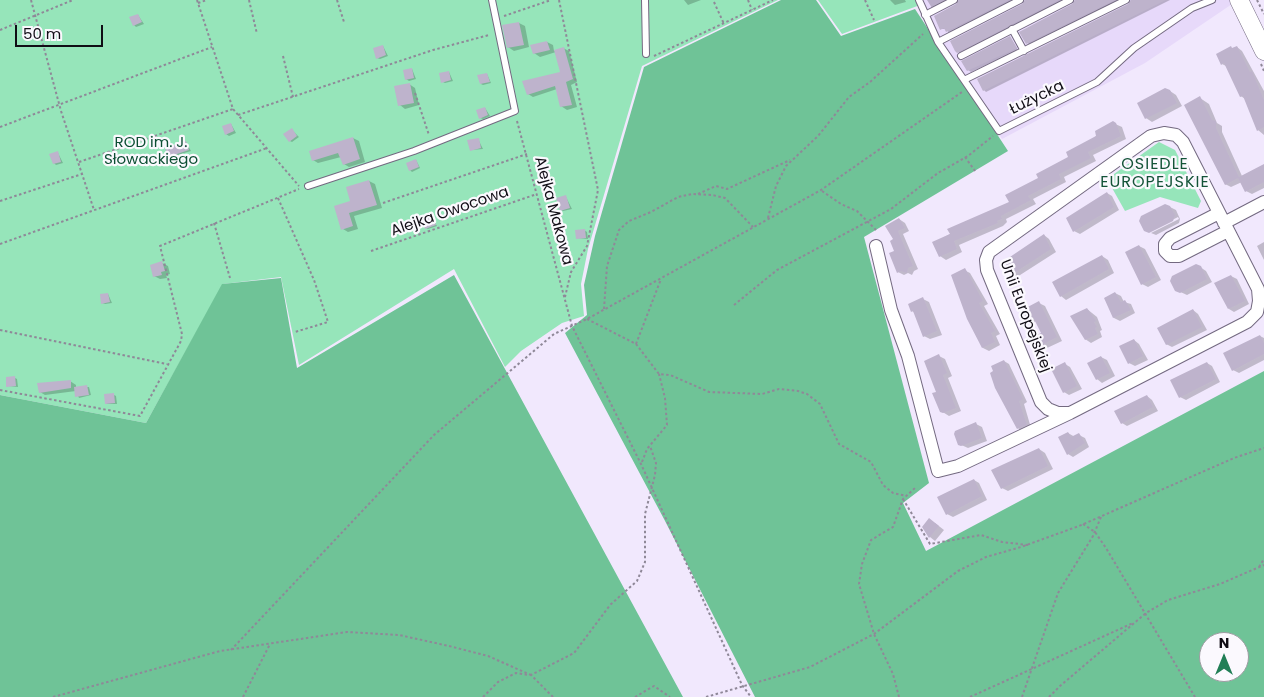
<!DOCTYPE html>
<meta charset="utf-8">
<style>
body{margin:0}
#map{position:relative;width:1264px;height:697px;overflow:hidden;background:#f1e8fd;font-family:Poppins,sans-serif}
canvas{display:block}
.north{position:absolute;left:1199px;top:632px;width:50px;height:50px;box-sizing:border-box;background:#fbf9fe;border:1px solid #9d9ba1;border-radius:50%;rotate:0deg;font-size:14px;font-weight:700;line-height:20px;text-align:center;color:#100d15}
.north::after{content:'';display:block;margin:auto;width:18px;height:22px;background:#217f56;clip-path:polygon(50% 0,100% 100%,50% 72%,0 100%)}
.scale{position:absolute;left:15px;top:25px;width:88px;height:22px;box-sizing:border-box;border:2px solid #100d15;border-top:0;padding-left:6px;font-size:15px;line-height:18px;white-space:nowrap;color:#100d15;-webkit-text-stroke:4px #fbf9fe;paint-order:stroke}
</style>
<div id="map">
<canvas width="1264" height="697"></canvas>
<div class="north">N</div>
<div class="scale">50 m</div>
</div>
<script>
const context = document.querySelector('canvas').getContext('2d');
context.lineJoin = 'round';
function fill(path, color) { context.fillStyle = color; context.fill(path, 'evenodd'); }
const poly = rows => new Path2D(rows.map(r => 'M' + r).join(''));
function stroke(path, color, width, dash) { context.strokeStyle = color; context.lineWidth = width; context.lineCap = dash ? 'butt' : 'round'; context.setLineDash(dash || []); context.stroke(path); }
function label(font, color, halo, rows, align = 'center') {
  context.font = font + ' Poppins,sans-serif'; context.lineWidth = 4.5; context.setLineDash([]); context.textBaseline = 'middle'; context.strokeStyle = halo; context.fillStyle = color; for (const [text, x, y, turn = 0] of rows) {
    context.save(); context.translate(x, y); context.rotate((+turn || 0) * Math.PI / 180); context.textAlign = isNaN(turn) ? turn : align; if (halo) context.strokeText(text, 0, 0); context.fillText(text, 0, 0); context.restore();
  }
}
fill(poly([
 [918,0,1238,0,1145,63,1002,139,931,29]
]), '#e7d9fa');
fill(poly([
 [0,0,778,0,642,66,588,249,581,284,584,316,562,323,521,351,505,367,454,269,299,365,281,277,223,284,146,423,0,395],
 [818,0,918,0,920,5,842,34],
 [1159,142,1175,150,1201,201,1198,208,1160,197,1125,211,1107,179]
]), '#96e5ba');
fill(poly([
 [781,0,816,0,841,36,915,9,1008,151,864,237,929,483,903,503,926,551,1264,371,1264,697,755,697,664,519,565,333,587,315,584,285,595,236,644,67],
 [1209,642,1239,642,1239,672,1209,672],
 [454,275,683,697,0,697,0,395,146,423,222,284,281,278,297,368]
]), '#6fc397');
fill(poly([
 [684,0,701,0,688,5],
 [890,0,905,0,906,2,895,5],
 [927,0,947,0,932,8],
 [959,0,1013,0,949,33,946,29,941,29],
 [1025,0,1064,0,960,54,958,52,1023,5],
 [1075,0,1119,0,1029,44,1027,43,1074,5],
 [1131,0,1170,0,986,92,984,90,1129,5],
 [138,15,144,24,136,27,134,25],
 [519,23,525,26,529,47,514,51,508,47],
 [1010,38,1018,50,971,72,968,70],
 [547,42,553,45,554,51,563,48,569,51,577,82,571,85,577,107,567,110,561,106,557,89,533,97,528,94,562,73,556,52,540,57,534,53],
 [383,46,388,56,380,59,377,58],
 [1237,47,1242,51,1264,91,1264,135,1258,130,1245,99,1241,96,1226,66,1222,64],
 [412,69,416,79,409,81,406,79],
 [449,72,453,81,445,83,443,82],
 [487,74,491,83,483,85,481,84],
 [409,84,415,88,419,105,405,109,400,105],
 [1170,91,1176,95,1182,106,1152,122,1146,118,1139,103],
 [1200,98,1209,104,1217,123,1222,126,1222,132,1242,176,1264,165,1264,188,1252,194,1246,191,1242,182,1231,187,1225,184],
 [485,108,490,116,483,119,480,118],
 [1113,123,1122,127,1126,139,1093,155,1096,161,1064,177,1066,182,1033,199,1036,204,1006,219,1007,222,1003,226,959,245,962,252,946,260,940,256,933,243,1010,202],
 [231,124,236,133,229,136,226,134],
 [292,130,299,137,292,142,290,141],
 [353,138,359,141,365,162,349,167,344,164,341,157,318,163,313,160],
 [478,139,483,149,471,150],
 [186,142,191,151,171,157,169,156],
 [58,153,63,163,56,165,54,163],
 [416,160,420,168,412,172,410,170],
 [369,181,375,184,382,208,354,216,358,229,348,232,343,229,352,202],
 [1107,193,1112,196,1119,210,1080,234,1074,231],
 [566,197,572,209,563,211,561,210],
 [1170,207,1176,210,1180,219,1179,223,1156,235,1151,233,1179,219,1178,217,1149,232],
 [432,218,437,226,428,229,426,228],
 [899,219,905,223,909,231,903,234,918,269,914,271,912,275,908,273,904,275,898,272,895,240],
 [584,230,587,232,588,239,577,238],
 [1044,235,1049,239,1056,252,1017,277,1012,274],
 [1264,242,1264,260,1257,246],
 [1139,246,1145,249,1161,280,1148,287,1142,284],
 [1102,256,1108,260,1114,273,1066,300,1061,296],
 [162,263,168,266,170,274,166,275,167,278,160,279,154,276],
 [1200,267,1206,271,1212,282,1187,295,1176,290],
 [964,270,970,273,988,304,984,306,1000,334,996,336,1000,345,989,351,983,348],
 [1231,276,1237,279,1249,304,1234,312,1229,309],
 [1115,293,1121,296,1124,302,1131,304,1135,313,1120,321,1114,318,1105,298],
 [108,294,112,303,105,304,102,303],
 [923,299,929,302,942,335,930,339,924,336,915,313,912,311],
 [1039,303,1045,306,1062,341,1047,348,1041,345,1042,334,1036,321,1034,323,1028,319],
 [1087,309,1097,317,1102,330,1100,331,1102,337,1091,343,1085,339],
 [1193,310,1198,314,1207,330,1172,347,1166,344],
 [1260,336,1264,338,1264,360,1239,373,1233,370],
 [1134,340,1139,344,1148,360,1135,366,1129,363],
 [939,356,945,359,952,376,948,378,961,411,949,416,941,411,938,392],
 [1101,357,1107,360,1115,376,1102,383,1097,379],
 [1004,361,1009,364,1027,402,1024,404,1031,428,1023,432,1018,428],
 [1207,363,1212,366,1220,382,1186,400,1180,397],
 [1065,364,1070,367,1082,389,1069,395,1064,392],
 [15,378,17,379,18,387,8,386],
 [70,381,76,385,76,388,89,387,91,395,79,398,76,391,45,395,40,392],
 [114,395,116,396,117,404,106,404],
 [1147,396,1152,400,1158,411,1127,426,1122,423],
 [976,424,982,427,987,441,968,448,959,444],
 [1068,433,1075,437,1079,435,1085,438,1089,447,1073,457,1068,454],
 [1039,449,1045,453,1053,469,1008,491,1002,488],
 [974,480,979,483,987,500,953,517,947,514],
 [935,523,944,530,935,541,930,537,924,527]
]), '#0003');
fill(poly([
 [959,0,1009,0,946,32,944,28,940,30,934,16,956,4],
 [1025,0,1059,0,957,53,955,51,950,41,1022,4],
 [1075,0,1115,0,1026,44,1019,32,1072,4],
 [1131,0,1166,0,983,91,977,79,1128,4],
 [138,14,142,22,133,26,129,17],
 [519,22,524,45,507,48,502,25],
 [1010,36,1017,48,967,71,961,61],
 [547,41,550,50,533,54,530,45],
 [383,45,386,55,376,59,373,48],
 [1231,46,1232,48,1237,46,1250,72,1252,71,1264,100,1264,127,1257,131,1243,96,1240,97,1224,63,1221,65,1216,54],
 [564,47,573,79,566,82,572,105,560,107,555,86,527,95,522,81,560,72,554,50],
 [412,68,414,78,405,80,403,70],
 [449,71,451,80,441,83,439,73],
 [487,73,490,82,480,84,477,75],
 [410,83,414,103,398,106,394,86],
 [1165,88,1170,90,1177,103,1145,119,1137,103],
 [1200,96,1212,120,1216,121,1216,128,1239,177,1264,164,1264,182,1245,192,1238,178,1225,185,1184,105],
 [485,107,488,115,479,119,476,110],
 [1113,121,1116,123,1121,136,1088,152,1091,158,1059,174,1061,179,1028,196,1031,200,1001,216,1002,219,997,221,998,223,954,241,957,249,939,257,932,242,950,234,947,229,1009,202,1005,195,1038,178,1036,174,1068,157,1066,152,1096,136,1095,131],
 [231,123,234,131,225,135,222,126],
 [292,128,297,136,289,142,283,134],
 [353,137,360,159,343,165,338,153,312,161,309,151],
 [479,138,481,148,470,151,467,140],
 [186,141,189,150,168,157,165,148],
 [58,151,61,162,53,164,49,154],
 [416,159,419,167,409,171,406,163],
 [369,180,377,205,349,213,353,226,341,230,334,206,350,201,346,187],
 [1107,192,1114,207,1073,232,1066,218],
 [566,195,570,208,560,211,556,198],
 [1165,204,1170,206,1175,215,1173,221,1149,233,1144,231,1139,221,1141,216],
 [433,216,436,225,425,229,422,221],
 [899,218,905,228,898,231,913,266,908,268,907,273,901,271,897,273,889,253,894,251,890,241,893,239,885,226],
 [585,229,586,238,576,239,575,230],
 [1044,234,1051,249,1011,275,1004,261],
 [1139,245,1156,277,1141,285,1125,252],
 [1102,255,1109,269,1060,297,1052,282],
 [162,261,165,271,161,272,162,275,153,277,150,265],
 [1196,264,1201,266,1207,279,1180,293,1175,291,1170,281,1172,276],
 [965,268,983,301,979,303,995,331,991,333,995,342,982,348,967,319,951,275],
 [1231,275,1245,301,1228,309,1214,283],
 [1115,292,1121,302,1125,300,1131,310,1113,318,1104,298],
 [108,293,110,302,101,304,100,294],
 [923,297,937,331,923,337,913,311,911,312,908,304],
 [1039,301,1057,337,1040,346,1035,336,1041,333,1033,317,1027,320,1022,310],
 [1087,308,1096,321,1094,322,1097,327,1095,328,1098,334,1085,340,1070,316],
 [1193,309,1202,327,1166,345,1157,328],
 [1260,335,1264,343,1264,354,1232,371,1223,353],
 [1134,339,1143,356,1128,364,1119,346],
 [939,354,947,373,943,375,956,408,943,413,940,412,932,393,936,392,924,361],
 [1101,356,1110,373,1096,380,1087,363],
 [1004,360,1023,399,1019,401,1027,425,1017,429,995,388,990,373,993,371,991,366],
 [1065,362,1077,386,1063,393,1051,369],
 [1207,362,1216,379,1179,398,1170,380],
 [15,376,16,386,6,387,6,377],
 [71,380,71,388,39,393,37,383],
 [87,385,89,395,75,397,74,387],
 [114,393,115,403,105,404,104,394],
 [1147,395,1153,407,1121,424,1114,411],
 [976,422,982,438,961,446,958,445,954,434,955,431],
 [1068,432,1071,437,1079,433,1085,443,1067,455,1058,437],
 [1039,448,1048,466,1001,489,991,470],
 [974,479,982,496,946,515,937,497],
 [929,518,939,526,929,538,922,527]
]), '#beb3cc');
const lane = poly([
 [645,0,646,54],
 [919,0,938,42,999,131,1097,82,1134,48,1192,8,1212,0],
 [925,15,954,0],
 [1012,29,1024,51],
 [938,42,1020,0],
 [961,56,1070,0],
 [964,80,1126,0],
 [308,186,414,151,515,111,492,0]
]);
const street = poly([
 [1219,213,1170,238,1165,244,1165,251,1170,256,1179,256,1228,231],
 [1224,223,1264,202],
 [876,246,891,310,908,356,938,471,958,466,1070,413,1247,322,1257,312,1259,301,1258,289,1183,142,1176,135,1164,133,1151,136,989,252,986,260,987,270,1041,402,1048,409,1058,413,1070,413]
]);
const secondary = poly([
 [1239,0,1264,51]
]);
stroke(lane, '#736980', 8);
stroke(street, '#736980', 14);
stroke(secondary, '#736980', 19);
stroke(poly([
 [31,0,61,111,94,210],
 [197,0,233,109,299,186],
 [249,0,257,34],
 [337,0,344,22],
 [559,0,598,190,587,246,571,272,565,297],
 [748,0,752,10],
 [865,0,874,20],
 [1257,0,1264,14],
 [714,2,724,24],
 [198,3,207,0],
 [504,16,551,0],
 [0,30,73,0],
 [283,56,293,97],
 [654,56,773,0],
 [1261,64,1264,71],
 [415,93,429,135],
 [238,115,433,50,489,35],
 [517,121,572,326,641,464,742,685,751,697],
 [0,127,212,47],
 [965,157,975,171],
 [79,162,233,109],
 [822,191,841,204,857,211,876,230],
 [698,194,716,186,727,189,790,160],
 [278,198,314,280,328,322,295,332],
 [0,201,82,174],
 [383,203,527,154],
 [768,218,776,186,786,166,818,136,849,97,870,82,923,34],
 [214,223,230,278],
 [0,244,267,148],
 [371,251,537,194],
 [734,305,777,270,891,209,938,173,968,156,993,136],
 [604,309,607,266,619,230,629,221,651,212,678,197,692,194,712,195,725,198,753,227],
 [587,319,636,344,659,374,670,375,709,392,762,394,779,389,798,391,807,394,820,404,839,444,871,462,883,485,893,493,907,496],
 [0,330,167,364],
 [636,344,661,279],
 [0,390,140,416,181,341,182,334,160,246,299,189],
 [642,462,647,449,667,425,665,398,659,374],
 [903,499,930,544,981,535,1002,542,1028,545],
 [1083,524,1095,532,1106,548,1195,697],
 [1259,567,1264,559],
 [231,650,434,435,554,334,587,319,821,190,962,92],
 [53,697,220,651,347,632,399,635,449,646,488,656,531,675],
 [243,697,270,644],
 [483,697,498,682,516,673,529,675],
 [553,697,531,675,574,653,610,605,637,581,645,562,645,514,655,475,656,463,650,446],
 [635,697,654,686,670,697],
 [706,697,810,667,874,634,958,571,986,557,1021,547,1079,526,1234,458,1264,448],
 [899,697,893,674,874,634,859,584,862,564,871,540,893,527,903,499,915,488],
 [970,697,1133,623],
 [1022,697,1058,593,1093,536,1101,517],
 [1049,697,1060,686,1146,613,1168,600,1220,584,1264,565]
]), '#8f8898', 2, [2.5, 2.5]);
stroke(lane, '#fff', 6);
stroke(street, '#fff', 12);
stroke(secondary, '#fff', 18);
label('15px', '#100d15', '#fbf9fe', [
 ["Łużycka",1037,98,-26],
 ["Alejka Makowa",553,211,75],
 ["Alejka Owocowa",450,212,-19],
 ["Unii Europejskiej",1025,316,69]
]);
label('15px', '#0c4f33', '#fbf9fe', [
 ["ROD im. J.",151,143],
 ["Słowackiego",151,160]
]);
context.letterSpacing = '1px';
label('16px', '#145438', '#fbf9fe', [
 ["OSIEDLE",1155,165],
 ["EUROPEJSKIE",1155,183]
]);
context.letterSpacing = '0px';
</script>
